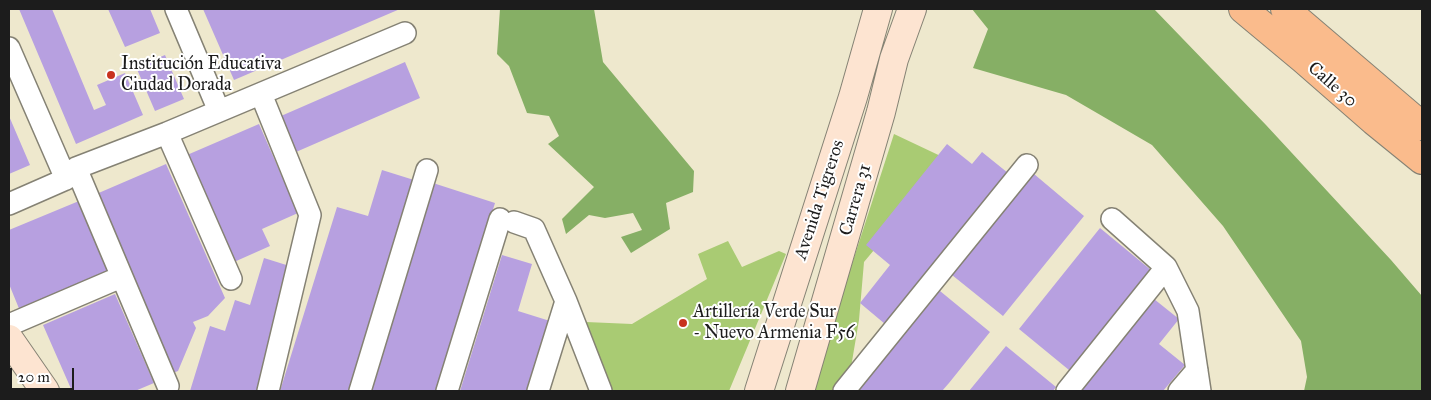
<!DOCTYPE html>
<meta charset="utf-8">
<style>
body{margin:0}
#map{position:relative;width:1431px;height:400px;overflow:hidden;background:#eee8cd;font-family:"IM FELL Great Primer",serif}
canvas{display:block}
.frame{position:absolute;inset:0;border:10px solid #1c1c1c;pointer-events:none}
.scale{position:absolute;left:10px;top:368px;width:64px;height:22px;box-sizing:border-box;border:2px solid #1c1c1c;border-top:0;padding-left:6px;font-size:15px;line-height:18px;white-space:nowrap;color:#1c1c1c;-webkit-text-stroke:4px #fff;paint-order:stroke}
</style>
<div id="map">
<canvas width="1431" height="400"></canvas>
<div class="frame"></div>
<div class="scale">20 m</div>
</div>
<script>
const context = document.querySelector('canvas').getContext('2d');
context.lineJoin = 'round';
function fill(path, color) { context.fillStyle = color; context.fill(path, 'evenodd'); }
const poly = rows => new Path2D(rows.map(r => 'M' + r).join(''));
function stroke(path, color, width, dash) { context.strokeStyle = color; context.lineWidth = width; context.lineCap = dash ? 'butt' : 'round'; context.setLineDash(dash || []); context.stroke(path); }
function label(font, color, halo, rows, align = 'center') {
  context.font = font + ' "IM FELL Great Primer",serif'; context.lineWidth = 4; context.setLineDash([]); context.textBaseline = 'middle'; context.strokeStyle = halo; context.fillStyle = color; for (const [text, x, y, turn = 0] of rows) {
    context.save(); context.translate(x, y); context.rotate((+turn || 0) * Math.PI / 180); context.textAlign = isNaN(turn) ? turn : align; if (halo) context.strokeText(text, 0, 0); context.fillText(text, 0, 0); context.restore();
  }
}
fill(poly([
 [894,134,949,160,864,262,859,320,847,391,811,391],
 [728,241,742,267,779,251,786,254,729,391,613,391,586,322,632,324,707,279,698,254]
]), '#a9cb73');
fill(poly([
 [500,9,594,9,603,62,694,171,693,192,666,203,670,229,631,253,621,237,642,230,633,213,605,218,589,215,566,234,562,219,594,187,548,144,559,136,549,116,527,113,509,66,497,54],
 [972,9,1154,9,1266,125,1391,260,1422,296,1422,391,1304,391,1307,377,1301,341,1223,226,1152,145,1066,95,973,68,988,29]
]), '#86af65');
fill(poly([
 [19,9,52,9,94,110,106,105,97,85,125,73,143,115,76,144],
 [108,9,150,9,160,33,125,47],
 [203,9,400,9,234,80],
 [165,55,184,99,155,111,136,67],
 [405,62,420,98,296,152,281,116],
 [9,116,30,165,9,174],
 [259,124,298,213,262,229,270,246,234,262,187,155],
 [947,144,972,164,982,152,1008,173,885,324,860,303,890,265,866,245],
 [166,164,225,298,208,316,193,322,196,328,178,371,173,373,94,195],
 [382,170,414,180,349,391,280,391,337,207,368,216],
 [1034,174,1084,216,1003,316,952,275],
 [433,183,495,203,437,391,369,391],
 [79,201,109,274,20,311,9,284,9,230],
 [1100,228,1151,270,1069,370,1019,329],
 [502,255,532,264,518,311,550,321,528,391,460,391],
 [264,258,296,268,258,391,190,391,210,326,225,331,235,300,250,305],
 [940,291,990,332,949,383,942,391,858,391],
 [115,294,154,383,135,391,72,391,43,325],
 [1154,299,1179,319,1159,344,1185,365,1163,391,1079,391],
 [1006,346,1056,387,1053,391,969,391]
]), '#b7a0e0');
const street = poly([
 [176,9,219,111],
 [9,48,66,179],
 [261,94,310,215,268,391],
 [167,133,231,279],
 [76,168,168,386],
 [9,204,66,179,76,168,167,133,405,33],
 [1112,219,1166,267,1188,311,1200,391],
 [514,222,534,229,566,301,601,391],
 [9,325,121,277],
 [360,391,427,170],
 [447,391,500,219],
 [538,391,566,301],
 [844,391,1027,165],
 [1067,391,1160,275],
 [1179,391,1197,370]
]);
const secondary = poly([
 [9,339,45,391],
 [759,391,853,97,878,9],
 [800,391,881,112,894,59,912,9]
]);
const primary = poly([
 [1243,9,1303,59,1374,121,1422,160],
 [1285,9,1422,126]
]);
stroke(street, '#858274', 24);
stroke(secondary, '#858274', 30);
stroke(primary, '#858274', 30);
stroke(street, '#fff', 21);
stroke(secondary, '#fde4d1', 28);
stroke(primary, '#fabb8c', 28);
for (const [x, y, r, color] of [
 [111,75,5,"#c8321e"],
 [683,323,5,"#c8321e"]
]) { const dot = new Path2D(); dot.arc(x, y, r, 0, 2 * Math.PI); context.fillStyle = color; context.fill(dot); stroke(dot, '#fff', 2); }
label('18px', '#1c1c1c', '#fff', [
 ["Institución Educativa",121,65],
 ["Ciudad Dorada",121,86],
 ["Artillería Verde Sur",693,313],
 ["- Nuevo Armenia F56",693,334]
], 'left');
label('18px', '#1c1c1c', '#fff', [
 ["Calle 30",1332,85,41],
 ["Avenida Tigreros",820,200,-72],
 ["Carrera 31",856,200,-74]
]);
</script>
